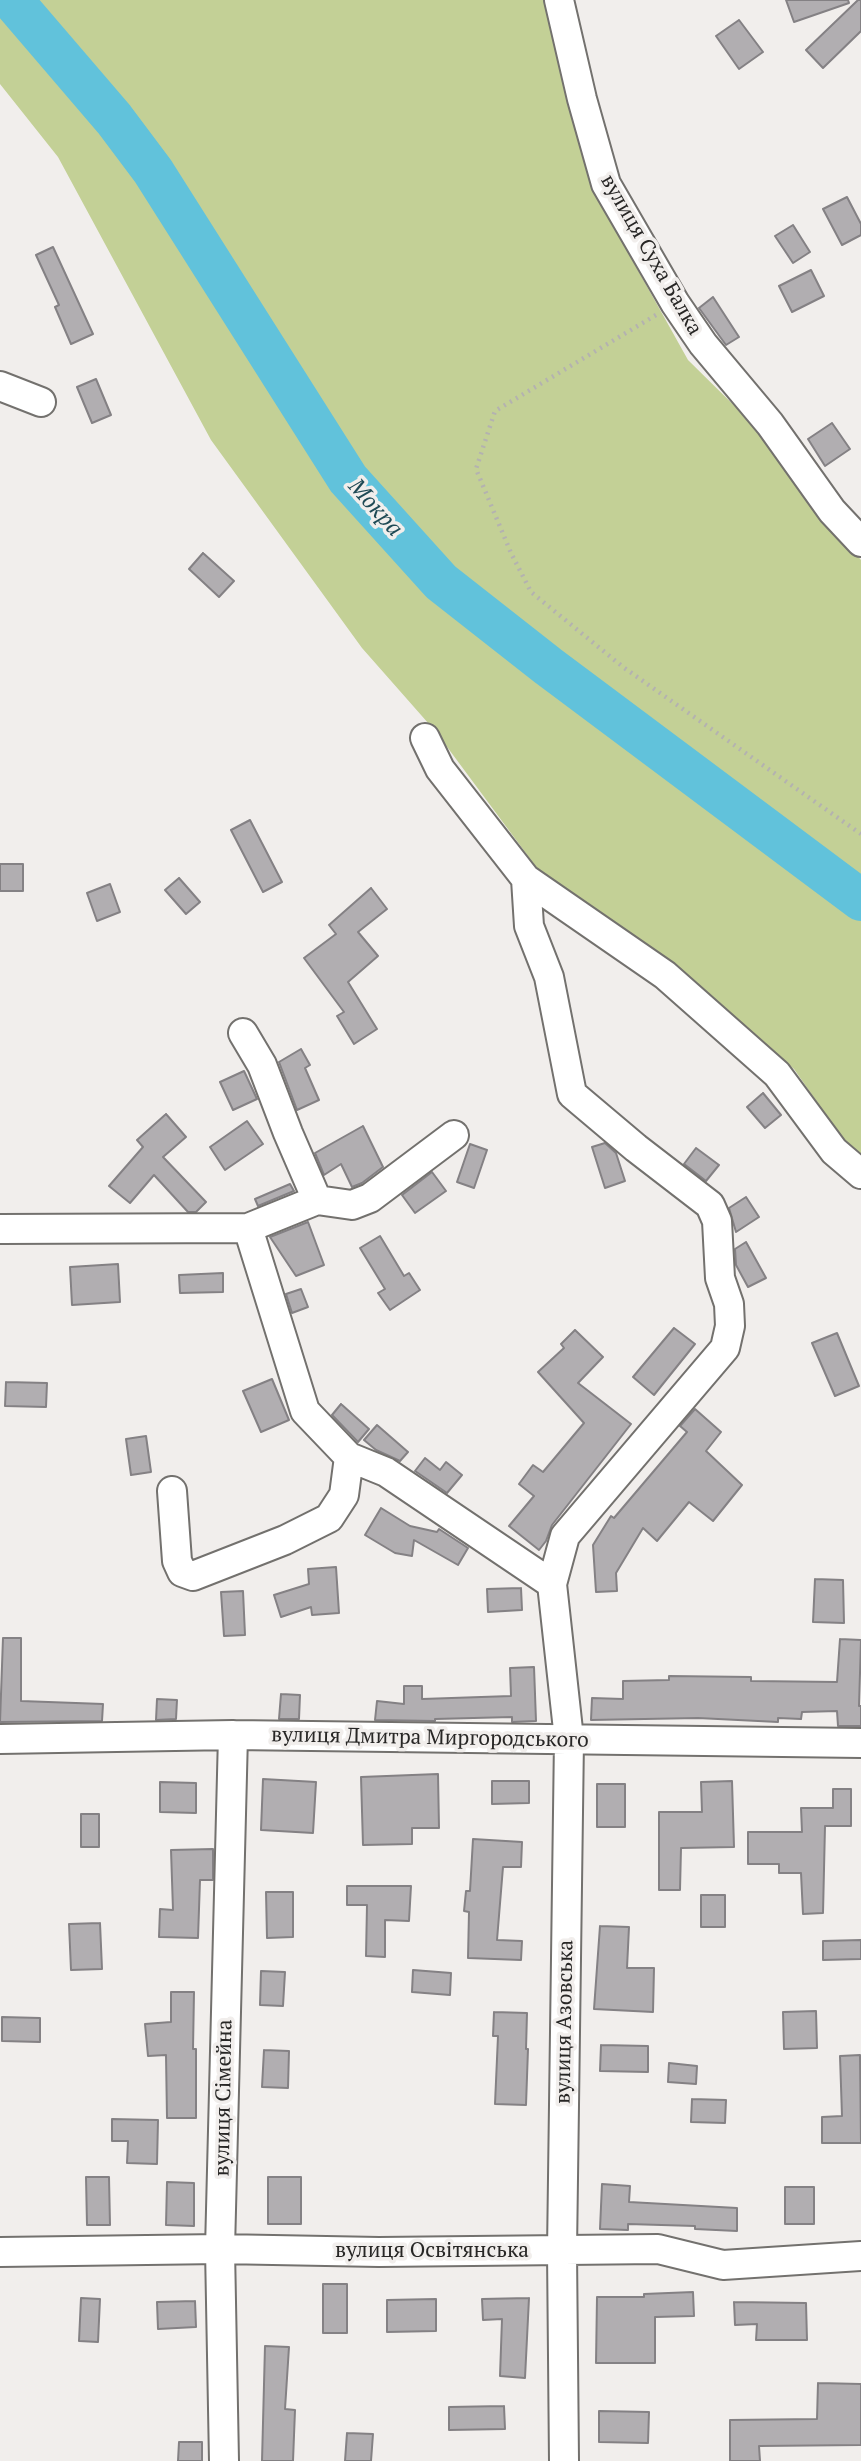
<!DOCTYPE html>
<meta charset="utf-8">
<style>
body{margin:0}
canvas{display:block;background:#f1eeec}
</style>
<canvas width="861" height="2461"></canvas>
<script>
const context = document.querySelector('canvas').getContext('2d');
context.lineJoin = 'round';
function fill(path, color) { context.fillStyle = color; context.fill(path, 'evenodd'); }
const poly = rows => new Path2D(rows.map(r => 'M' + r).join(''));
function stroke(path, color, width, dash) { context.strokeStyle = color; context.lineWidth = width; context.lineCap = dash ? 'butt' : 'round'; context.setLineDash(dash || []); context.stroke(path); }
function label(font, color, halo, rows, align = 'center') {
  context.font = font + ' "PT Serif",serif'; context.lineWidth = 7; context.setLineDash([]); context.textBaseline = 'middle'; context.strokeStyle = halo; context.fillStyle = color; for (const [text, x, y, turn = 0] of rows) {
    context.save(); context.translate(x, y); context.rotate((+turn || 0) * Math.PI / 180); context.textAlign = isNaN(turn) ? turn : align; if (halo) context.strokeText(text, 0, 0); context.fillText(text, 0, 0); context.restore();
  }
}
fill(poly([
 [0,0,545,0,591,186,688,360,764,435,828,522,861,560,861,1158,849,1148,794,1069,669,963,545,879,436,732,362,648,211,440,58,157,0,84]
]), '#c3d096');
stroke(poly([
 [12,0,114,119,153,171,348,479,441,582,548,666,861,900]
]), '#61c2db', 42);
const building = poly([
 [786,0,848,0,849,3,794,22,786,0],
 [858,0,861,0,861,31,823,68,806,50,858,0],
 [739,20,763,52,739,69,716,36,739,20],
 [847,197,861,224,861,235,842,245,823,209,847,197],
 [793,225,810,252,793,263,775,236,793,225],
 [53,247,93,334,71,344,55,307,59,305,36,255,53,247],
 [811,270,824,296,792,312,779,286,811,270],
 [713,297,739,337,726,345,699,308,713,297],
 [96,379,111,415,92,423,77,387,96,379],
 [832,423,850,449,825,466,808,439,832,423],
 [203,553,234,581,219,597,189,569,203,553],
 [250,820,282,882,263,892,231,830,250,820],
 [0,864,23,864,23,891,0,891,0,864],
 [179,878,200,902,186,914,165,890,179,878],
 [110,884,120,912,97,921,87,893,110,884],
 [371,888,387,909,358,932,378,956,348,982,377,1029,354,1044,337,1016,344,1012,304,958,336,934,329,925,371,888],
 [301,1049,310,1065,305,1068,319,1100,297,1110,279,1062,301,1049],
 [244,1071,257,1099,233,1110,220,1082,244,1071],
 [763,1093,781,1115,765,1128,747,1107,763,1093],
 [166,1114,186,1137,163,1157,206,1202,196,1212,188,1212,154,1175,130,1203,109,1186,143,1147,137,1140,166,1114],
 [247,1121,263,1144,225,1170,210,1147,247,1121],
 [363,1126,383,1167,362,1183,352,1187,341,1164,324,1175,315,1153,363,1126],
 [605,1143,616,1153,625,1181,605,1188,592,1147,605,1143],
 [470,1144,487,1150,474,1188,457,1182,470,1144],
 [696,1148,719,1165,706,1181,684,1164,696,1148],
 [432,1172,446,1191,415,1213,402,1195,432,1172],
 [290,1184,294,1191,258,1206,255,1199,290,1184],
 [746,1197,759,1217,736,1232,729,1208,746,1197],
 [308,1222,324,1265,296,1276,270,1237,308,1222],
 [380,1236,404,1276,409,1273,420,1290,390,1310,378,1293,385,1289,360,1248,380,1236],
 [746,1242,766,1278,748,1287,736,1265,735,1249,746,1242],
 [118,1264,120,1302,72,1305,70,1267,118,1264],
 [223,1273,223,1292,180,1293,179,1275,223,1273],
 [301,1289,308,1307,292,1313,286,1294,301,1289],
 [674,1328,695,1344,654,1395,633,1377,674,1328],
 [575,1330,603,1357,578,1383,631,1424,552,1525,546,1541,539,1550,509,1526,534,1496,519,1484,533,1465,543,1472,584,1423,538,1372,564,1348,561,1344,575,1330],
 [837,1333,859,1386,835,1396,812,1343,837,1333],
 [272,1379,289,1420,261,1432,243,1391,272,1379],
 [6,1382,47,1383,46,1407,5,1406,6,1382],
 [341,1404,369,1429,358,1442,332,1415,341,1404],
 [695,1409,721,1432,706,1451,742,1485,713,1521,689,1502,657,1541,643,1528,616,1573,617,1591,596,1592,593,1545,611,1516,614,1518,687,1432,680,1426,695,1409],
 [377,1425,408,1452,400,1461,376,1450,364,1440,377,1425],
 [146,1436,151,1472,131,1475,126,1439,146,1436],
 [425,1458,440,1470,446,1462,462,1475,447,1493,415,1471,425,1458],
 [381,1508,410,1526,437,1532,439,1529,468,1548,458,1565,414,1540,412,1556,395,1553,365,1535,381,1508],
 [336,1567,339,1613,312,1615,311,1607,281,1617,274,1595,309,1584,308,1569,336,1567],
 [815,1579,843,1580,844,1623,813,1622,815,1579],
 [521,1588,522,1610,488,1612,487,1589,521,1588],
 [243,1591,245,1635,224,1636,221,1592,243,1591],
 [3,1638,21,1638,21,1701,103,1704,102,1721,0,1722,3,1638],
 [840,1639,861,1640,859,1706,861,1706,861,1726,838,1726,837,1711,802,1712,801,1719,778,1718,778,1722,698,1718,591,1720,592,1698,623,1699,623,1681,669,1680,669,1676,751,1677,751,1681,837,1682,840,1639],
 [534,1667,536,1721,512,1722,512,1717,435,1719,435,1721,375,1720,377,1701,404,1704,404,1686,422,1686,422,1699,511,1696,510,1668,534,1667],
 [281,1694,300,1695,299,1719,279,1719,281,1694],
 [157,1699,177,1700,176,1719,156,1720,157,1699],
 [438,1774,439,1828,412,1828,412,1844,363,1845,361,1777,438,1774],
 [263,1779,316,1782,313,1833,261,1830,263,1779],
 [492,1781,529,1781,529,1803,492,1804,492,1781],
 [732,1781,734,1847,681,1848,680,1890,659,1890,659,1812,702,1812,701,1782,732,1781],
 [160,1782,196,1783,196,1813,160,1812,160,1782],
 [597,1784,625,1784,625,1827,597,1827,597,1784],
 [833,1789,851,1789,851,1826,825,1826,823,1913,803,1914,801,1873,779,1873,779,1864,748,1864,748,1832,802,1832,801,1808,833,1808,833,1789],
 [81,1814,99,1814,99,1847,81,1847,81,1814],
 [473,1839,522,1842,521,1867,503,1867,497,1940,522,1941,521,1960,468,1958,469,1912,464,1911,466,1891,470,1891,473,1839],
 [213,1849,213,1880,200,1880,198,1938,159,1937,160,1909,173,1910,171,1850,213,1849],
 [347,1886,411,1886,409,1921,385,1920,385,1957,366,1956,367,1905,347,1905,347,1886],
 [266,1892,293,1892,293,1937,267,1938,266,1892],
 [701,1895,725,1895,725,1927,701,1927,701,1895],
 [100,1923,102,1969,71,1970,69,1924,100,1923],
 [600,1926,629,1927,627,1968,654,1968,653,2012,594,2009,600,1926],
 [861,1940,861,1959,823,1960,823,1941,861,1940],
 [413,1970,451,1973,450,1995,412,1992,413,1970],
 [261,1971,285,1972,283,2006,260,2005,261,1971],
 [171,1992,194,1992,193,2049,196,2049,196,2118,167,2118,166,2055,148,2056,145,2024,171,2022,171,1992],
 [816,2011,817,2048,784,2049,783,2012,816,2011],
 [494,2012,527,2013,526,2049,528,2049,526,2105,495,2104,498,2036,493,2036,494,2012],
 [2,2017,40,2018,40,2042,2,2041,2,2017],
 [601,2045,648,2046,648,2072,600,2071,601,2045],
 [264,2050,289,2051,288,2088,262,2087,264,2050],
 [860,2055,861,2143,822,2143,822,2117,842,2116,840,2056,860,2055],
 [669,2063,697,2066,696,2084,668,2082,669,2063],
 [692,2099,726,2100,725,2123,691,2122,692,2099],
 [112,2119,158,2120,157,2164,127,2163,128,2141,112,2141,112,2119],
 [86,2177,109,2177,110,2225,87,2225,86,2177],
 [268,2177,301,2177,301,2224,268,2224,268,2177],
 [167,2182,194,2183,194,2226,166,2225,167,2182],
 [602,2184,630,2186,629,2202,737,2208,737,2231,695,2229,695,2226,628,2224,628,2230,600,2229,602,2184],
 [785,2187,814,2187,814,2224,785,2224,785,2187],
 [323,2284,347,2284,347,2333,323,2333,323,2284],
 [693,2292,694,2316,655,2317,655,2363,596,2363,597,2297,644,2297,644,2294,693,2292],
 [81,2298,100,2299,98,2342,79,2341,81,2298],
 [529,2298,525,2378,500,2376,502,2319,483,2320,482,2299,529,2298],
 [436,2299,436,2331,387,2332,387,2300,436,2299],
 [195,2301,196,2327,158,2329,157,2302,195,2301],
 [734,2302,806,2303,807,2340,756,2340,757,2324,735,2325,734,2302],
 [265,2346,289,2347,285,2409,295,2410,293,2461,262,2461,265,2346],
 [818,2383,861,2384,861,2445,759,2446,760,2461,730,2461,730,2420,817,2419,818,2383],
 [504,2406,505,2429,449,2430,449,2407,504,2406],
 [599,2411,649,2412,648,2443,599,2442,599,2411],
 [347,2433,373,2434,371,2461,345,2461,347,2433],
 [179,2442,202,2442,202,2461,178,2461,179,2442]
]);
fill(building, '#b1aeb1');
stroke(building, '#848184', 2);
const street = poly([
 [559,0,582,99,606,184,675,303,703,344,770,424,832,511,861,542],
 [0,386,41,402],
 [425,738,440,769,526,879,529,926,549,977,572,1094,636,1148,710,1205,717,1221,720,1278,729,1304,730,1326,725,1348,565,1536,552,1584,569,1739,562,2251,564,2461],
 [526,879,665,975,777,1074,834,1151,861,1174],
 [243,1033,262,1065,288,1133,317,1200],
 [248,1228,317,1200,352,1205,370,1198,454,1135],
 [0,1229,248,1228,305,1411,349,1457,386,1472,552,1584],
 [172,1491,177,1561,182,1572,193,1576,285,1540,329,1518,344,1495,349,1457],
 [0,1739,233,1735,861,1743],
 [0,2252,220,2249,379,2252,658,2249,723,2265,861,2256],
 [224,2461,220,2249,233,1735]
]);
stroke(street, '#73716e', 32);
stroke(poly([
 [656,315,495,411,476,469,511,553,531,592,623,667,861,834]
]), '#b4b2b0', 4.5, [2, 5]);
stroke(street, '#fff', 28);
label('21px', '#272625', '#f1eeec', [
 ["вулиця Суха Балка",651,255,60],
 ["вулиця Дмитра Миргородського",430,1738,1],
 ["вулиця Азовська",565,2022,-89],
 ["вулиця Сімейна",224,2098,-89],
 ["вулиця Освітянська",432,2251]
]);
label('italic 23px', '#1f4a55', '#f1eeec', [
 ["Мокра",375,508,48]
]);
</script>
